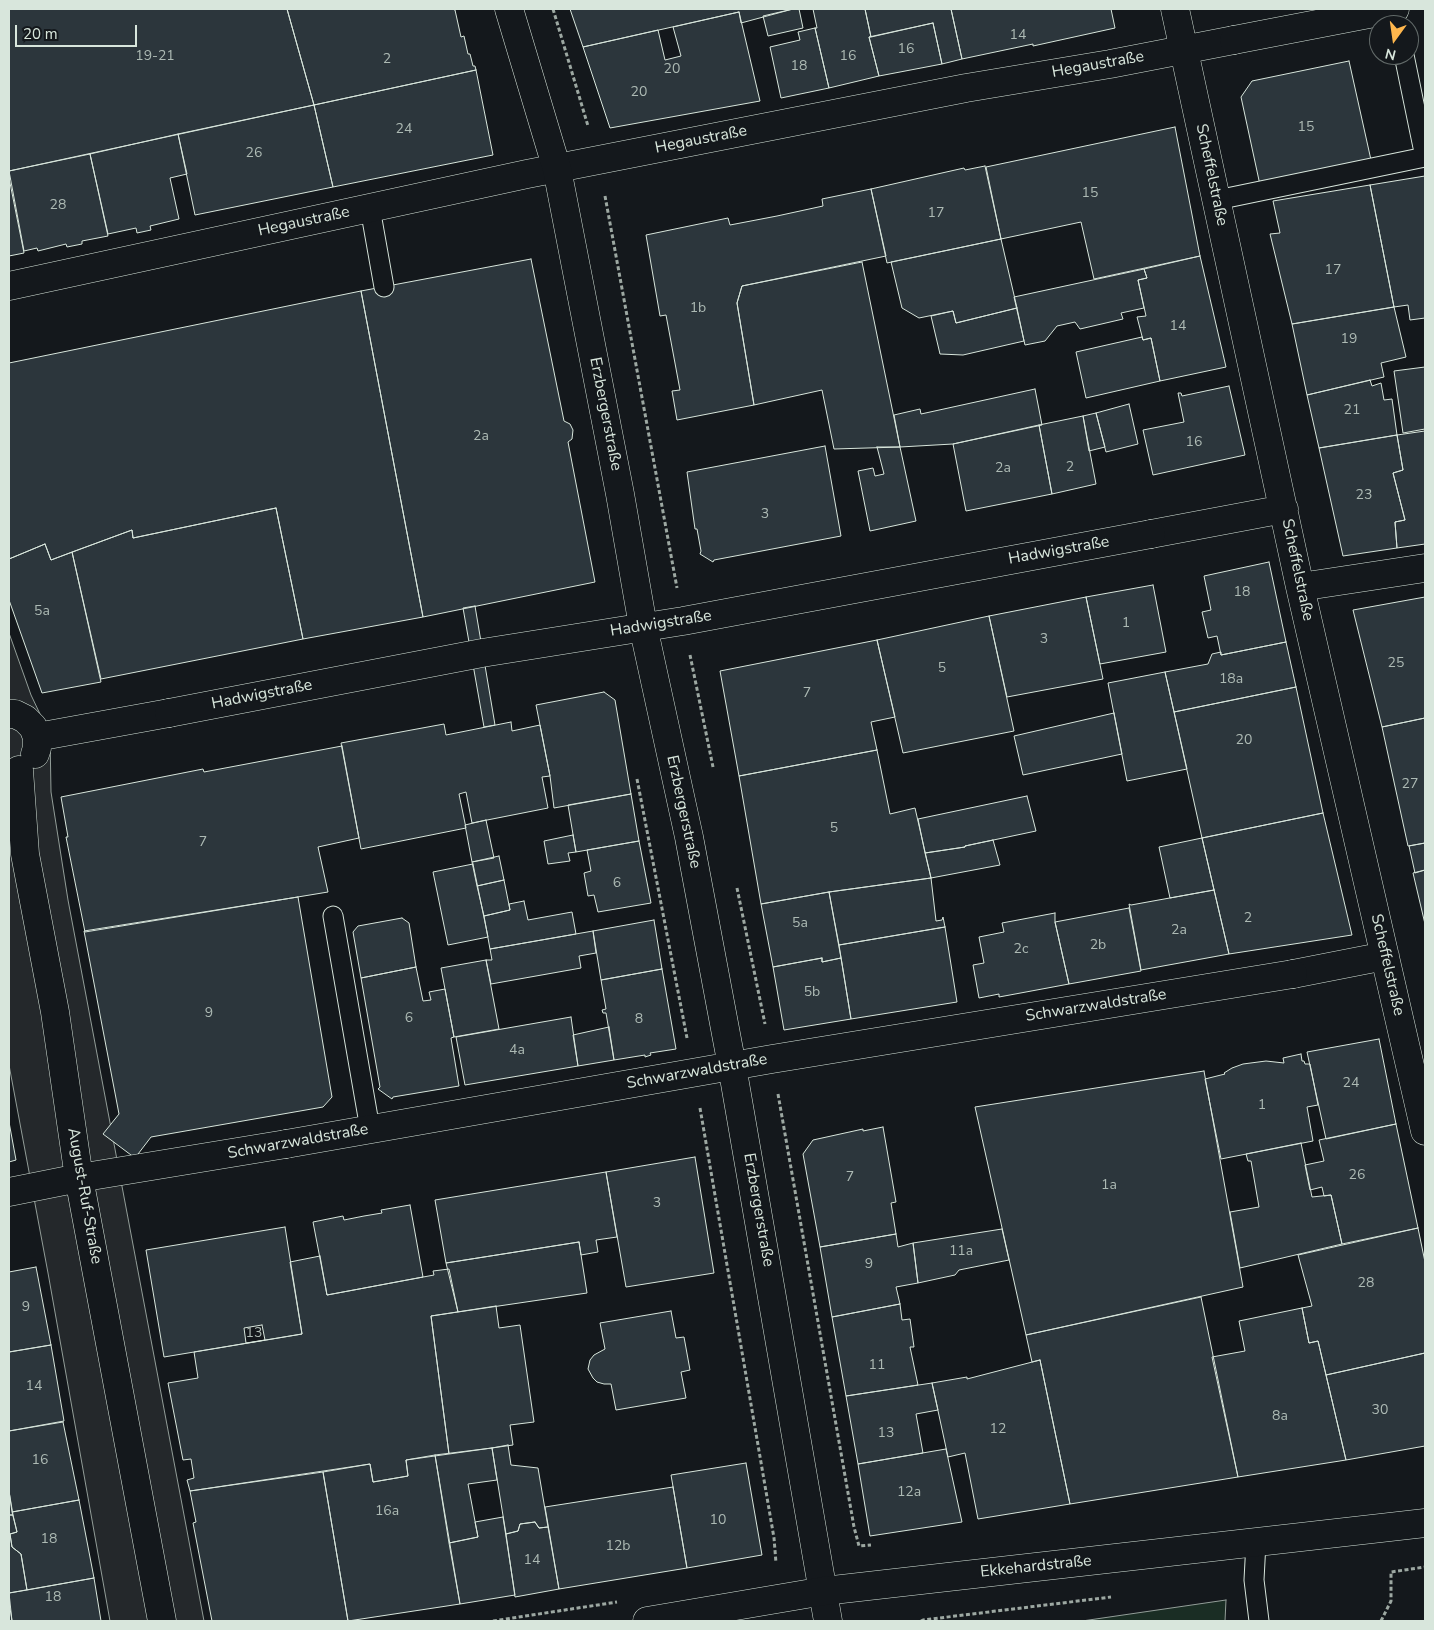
<!DOCTYPE html>
<meta charset="utf-8">
<style>
body{margin:0}
#map{position:relative;width:1434px;height:1630px;overflow:hidden;background:#14181c;font-family:"Nunito Sans",sans-serif}
canvas{display:block}
.frame{position:absolute;inset:0;border:10px solid #d8e6dc;pointer-events:none}
.north{position:absolute;left:1369px;top:15px;width:50px;height:50px;box-sizing:border-box;background:#14181c;border:1px solid #626a69;border-radius:50%;rotate:194deg;font-size:14px;font-weight:700;line-height:20px;text-align:center;color:#d8e6dc}
.north::after{content:'';display:block;margin:auto;width:18px;height:22px;background:#ffb74d;clip-path:polygon(50% 0,100% 100%,50% 72%,0 100%)}
.scale{position:absolute;left:15px;top:25px;width:122px;height:22px;box-sizing:border-box;border:2px solid #d8e6dc;border-top:0;padding-left:6px;font-size:15px;line-height:18px;white-space:nowrap;color:#d8e6dc;-webkit-text-stroke:4px #14181c;paint-order:stroke}
</style>
<div id="map">
<canvas width="1434" height="1630"></canvas>
<div class="frame"></div>
<div class="north">N</div>
<div class="scale">20 m</div>
</div>
<script>
const context = document.querySelector('canvas').getContext('2d');
context.lineJoin = 'round';
function fill(path, color) { context.fillStyle = color; context.fill(path, 'evenodd'); }
const poly = rows => new Path2D(rows.map(r => 'M' + r).join(''));
function stroke(path, color, width, dash) { context.strokeStyle = color; context.lineWidth = width; context.lineCap = dash ? 'butt' : 'round'; context.setLineDash(dash || []); context.stroke(path); }
function label(font, color, halo, rows, align = 'center') {
  context.font = font + ' "Nunito Sans",sans-serif'; context.lineWidth = 4; context.setLineDash([]); context.textBaseline = 'middle'; context.strokeStyle = halo; context.fillStyle = color; for (const [text, x, y, turn = 0] of rows) {
    context.save(); context.translate(x, y); context.rotate((+turn || 0) * Math.PI / 180); context.textAlign = isNaN(turn) ? turn : align; if (halo) context.strokeText(text, 0, 0); context.fillText(text, 0, 0); context.restore();
  }
}
const green = poly([
 [1226,1600,1225,1621,1082,1621,1226,1600]
]);
fill(green, '#1a2d24');
stroke(green, '#939e99', 1);
const parking = poly([
 [9,633,31,695,50,735,51,792,68,900,204,1621,110,1621,48,1273,9,1065,9,633]
]);
fill(parking, '#24282b');
stroke(parking, '#939e99', 1);
const building = poly([
 [9,9,287,9,314,105,9,171,9,9],
 [287,9,452,9,455,10,461,37,464,36,468,54,470,54,473,66,475,66,476,70,314,105,287,9],
 [570,9,793,9,741,23,739,12,583,47,570,9],
 [793,9,799,9,803,28,768,36,763,16,793,9],
 [813,9,865,9,871,37,869,37,879,76,829,88,815,28,817,28,813,9],
 [865,9,951,9,962,59,942,64,933,23,871,37,865,9],
 [951,9,1111,9,1115,28,1033,46,1033,44,962,59,951,9],
 [739,12,760,101,610,128,583,47,658,30,665,60,681,56,673,27,739,12],
 [933,23,942,64,879,76,869,37,933,23],
 [815,28,829,88,781,98,770,47,800,40,798,32,815,28],
 [1349,61,1371,160,1260,185,1241,97,1252,81,1349,61],
 [476,70,493,155,333,187,314,105,476,70],
 [314,105,333,187,195,215,178,134,314,105],
 [1175,127,1200,256,1094,279,1081,222,1001,239,986,167,1175,127],
 [178,134,187,174,170,178,179,219,150,226,151,230,137,233,136,228,108,234,90,154,178,134],
 [90,154,108,236,82,241,82,244,67,247,66,244,38,251,37,248,24,251,9,171,90,154],
 [985,166,1001,239,887,263,871,189,964,168,965,170,985,166],
 [1425,176,1425,318,1410,320,1408,305,1394,307,1370,185,1425,176],
 [9,178,24,253,9,256,9,178],
 [1370,185,1394,307,1292,324,1270,234,1280,233,1273,201,1370,185],
 [871,189,886,256,742,286,737,303,754,405,677,420,672,391,680,390,666,315,660,316,646,235,728,218,730,225,777,216,823,206,822,199,871,189],
 [1001,239,1017,308,956,323,953,311,919,318,902,308,891,262,1001,239],
 [1200,256,1226,367,1160,381,1151,338,1143,340,1137,317,1146,316,1138,280,1147,278,1144,269,1200,256],
 [531,259,564,421,570,424,573,430,572,439,568,442,595,582,423,617,361,291,531,259],
 [862,262,900,447,834,449,822,390,754,405,737,303,742,286,862,262],
 [1144,269,1147,278,1138,280,1144,308,1121,313,1123,319,1080,329,1075,322,1057,326,1045,341,1025,345,1014,297,1144,269],
 [361,291,423,617,303,639,276,508,133,538,132,530,51,560,45,544,9,559,9,363,361,291],
 [1394,307,1406,357,1381,363,1384,377,1307,395,1292,324,1394,307],
 [1017,308,1024,341,963,355,940,354,931,316,953,311,956,323,1017,308],
 [1142,337,1143,340,1151,338,1160,381,1086,398,1076,352,1142,337],
 [1425,367,1425,429,1403,433,1394,371,1425,367],
 [1370,380,1372,386,1381,383,1384,400,1392,399,1397,435,1319,448,1307,395,1370,380],
 [1229,386,1245,455,1153,475,1143,430,1184,422,1178,393,1181,393,1182,396,1229,386],
 [1035,389,1042,425,953,444,900,447,894,415,920,409,921,414,1035,389],
 [1129,404,1138,444,1106,452,1096,413,1129,404],
 [1096,413,1105,447,1089,451,1083,416,1096,413],
 [1083,416,1096,484,1052,494,1039,425,1083,416],
 [1039,425,1052,494,966,511,953,444,1039,425],
 [1425,431,1425,544,1397,548,1395,522,1405,520,1393,473,1403,470,1397,435,1425,431],
 [1397,435,1403,470,1393,473,1405,520,1395,522,1397,548,1343,556,1319,448,1397,435],
 [825,446,841,536,714,560,713,562,700,554,701,551,697,529,695,529,687,472,825,446],
 [877,447,900,447,916,521,870,531,858,471,873,468,875,476,884,474,877,447],
 [276,508,303,639,101,679,72,552,132,530,133,538,276,508],
 [45,544,51,560,72,552,101,682,42,693,9,600,9,559,45,544],
 [1269,562,1286,642,1221,655,1217,636,1208,638,1202,612,1211,610,1204,576,1269,562],
 [1153,585,1166,652,1100,664,1086,597,1153,585],
 [1086,597,1103,679,1007,697,989,616,1086,597],
 [1425,597,1425,718,1382,727,1353,610,1425,597],
 [475,606,495,725,484,727,463,608,475,606],
 [989,616,1014,731,903,753,877,640,989,616],
 [877,640,895,717,871,722,877,750,739,776,720,671,877,640],
 [1286,642,1296,687,1174,712,1165,672,1208,664,1212,654,1221,652,1221,655,1286,642],
 [1165,672,1187,769,1127,781,1108,683,1165,672],
 [1296,687,1323,813,1202,838,1174,712,1296,687],
 [604,692,615,700,631,794,554,808,550,776,536,705,604,692],
 [1114,713,1122,754,1023,775,1014,736,1114,713],
 [1425,718,1425,843,1408,846,1382,727,1425,718],
 [511,722,512,731,540,725,550,776,542,777,548,808,472,823,466,792,459,794,466,828,361,849,341,743,444,724,446,735,511,722],
 [342,746,359,838,318,847,328,892,85,932,66,837,68,837,61,797,203,769,204,772,342,746],
 [877,750,890,814,915,808,931,878,829,892,761,904,739,776,877,750],
 [631,794,639,841,576,852,568,805,631,794],
 [1027,796,1036,831,965,846,965,847,925,853,918,819,1027,796],
 [1323,813,1352,935,1229,954,1202,838,1323,813],
 [486,820,494,858,472,862,465,825,486,820],
 [573,835,576,852,568,853,570,861,548,864,544,841,573,835],
 [1202,838,1214,890,1170,898,1159,847,1202,838],
 [993,840,1000,865,931,878,925,853,965,847,965,846,993,840],
 [639,841,651,903,598,912,594,895,588,896,584,873,591,871,587,850,639,841],
 [1425,843,1425,870,1415,873,1409,846,1425,843],
 [499,856,504,880,477,886,472,862,499,856],
 [473,864,488,937,448,945,433,872,473,864],
 [1425,870,1425,924,1413,873,1425,870],
 [931,878,936,921,942,920,943,917,945,927,839,945,829,892,931,878],
 [504,880,510,910,484,916,477,886,504,880],
 [1214,890,1229,954,1141,970,1129,904,1131,905,1214,890],
 [829,892,841,958,822,962,822,958,773,967,761,904,829,892],
 [298,897,332,1097,323,1107,151,1137,135,1158,103,1134,119,1114,84,931,298,897],
 [524,901,528,920,572,912,576,934,490,949,484,916,510,910,509,904,524,901],
 [1129,908,1141,971,1069,984,1055,922,1129,908],
 [1055,913,1055,922,1069,984,999,997,999,994,979,998,973,965,984,963,979,937,1004,932,1002,923,1055,913],
 [402,918,409,923,416,967,361,978,353,932,358,926,402,918],
 [654,920,662,969,601,980,593,931,654,920],
 [945,927,957,1002,851,1019,839,945,945,927],
 [593,931,596,953,579,956,581,968,491,984,486,960,492,960,490,949,593,931],
 [822,958,822,962,841,958,851,1019,784,1030,773,967,822,958],
 [486,960,499,1029,454,1037,441,968,486,960],
 [416,967,423,1001,431,1000,429,992,445,989,454,1037,451,1038,459,1086,393,1097,392,1099,378,1089,380,1087,361,978,416,967],
 [662,969,676,1049,650,1053,651,1055,645,1057,645,1055,614,1060,606,1013,603,1013,602,1010,606,1009,601,980,662,969],
 [571,1017,578,1066,465,1085,456,1037,571,1017],
 [609,1027,614,1060,578,1066,573,1035,609,1027],
 [1379,1039,1396,1124,1326,1139,1307,1052,1379,1039],
 [1301,1054,1302,1061,1304,1061,1305,1064,1310,1064,1318,1105,1307,1107,1313,1141,1221,1159,1205,1079,1225,1074,1224,1073,1232,1068,1243,1064,1266,1061,1284,1063,1283,1058,1301,1054],
 [1204,1071,1243,1287,1026,1335,975,1107,1204,1071],
 [9,1122,16,1160,9,1162,9,1122],
 [1396,1124,1418,1228,1342,1244,1331,1195,1324,1196,1322,1187,1310,1190,1305,1165,1324,1161,1319,1140,1396,1124],
 [883,1127,896,1202,891,1203,896,1234,820,1247,803,1154,813,1140,863,1129,863,1131,883,1127],
 [1301,1143,1312,1197,1331,1195,1342,1244,1240,1268,1230,1212,1259,1207,1251,1161,1248,1161,1246,1154,1301,1143],
 [695,1157,714,1273,626,1287,606,1172,695,1157],
 [606,1172,617,1237,596,1240,598,1252,581,1255,579,1242,446,1263,435,1200,606,1172],
 [410,1205,423,1277,327,1295,313,1222,343,1216,344,1220,364,1216,382,1213,381,1210,410,1205],
 [285,1227,302,1334,164,1357,146,1250,285,1227],
 [1418,1228,1425,1262,1425,1353,1326,1375,1318,1341,1309,1343,1302,1308,1312,1306,1298,1255,1418,1228],
 [1002,1229,1009,1260,959,1270,955,1275,918,1283,913,1243,1002,1229],
 [896,1234,898,1247,913,1243,918,1283,896,1287,900,1304,832,1317,820,1247,896,1234],
 [579,1242,587,1293,458,1312,446,1263,579,1242],
 [320,1256,327,1295,434,1275,433,1271,449,1269,458,1312,431,1316,449,1454,406,1460,408,1476,373,1482,370,1464,190,1491,187,1480,194,1478,191,1459,183,1460,168,1383,198,1378,194,1352,302,1334,290,1262,320,1256],
 [36,1267,51,1345,9,1352,9,1272,36,1267],
 [1201,1297,1238,1477,1070,1504,1040,1360,1032,1362,1026,1335,1201,1297],
 [900,1304,902,1320,910,1319,914,1347,910,1347,918,1385,846,1396,832,1317,900,1304],
 [496,1306,499,1328,520,1325,534,1422,510,1425,513,1445,449,1454,431,1316,496,1306],
 [1302,1308,1309,1343,1318,1341,1346,1460,1238,1477,1212,1357,1245,1351,1239,1321,1302,1308],
 [671,1311,676,1338,684,1337,690,1370,681,1372,686,1398,616,1410,611,1384,604,1384,597,1382,593,1378,588,1369,590,1360,594,1355,605,1349,600,1323,671,1311],
 [262,1325,265,1340,246,1343,244,1328,262,1325],
 [51,1345,64,1421,9,1431,9,1352,51,1345],
 [1425,1353,1425,1446,1346,1460,1326,1375,1425,1353],
 [1040,1360,1070,1504,978,1519,965,1453,948,1457,932,1383,967,1377,967,1379,1040,1360],
 [932,1383,938,1410,916,1414,923,1453,858,1464,846,1396,932,1383],
 [63,1422,79,1500,12,1512,9,1491,9,1431,63,1422],
 [508,1445,511,1465,538,1468,548,1527,539,1528,535,1522,520,1524,518,1531,506,1534,492,1448,508,1445],
 [492,1448,497,1480,468,1484,478,1537,449,1543,435,1455,492,1448],
 [946,1449,962,1522,870,1536,858,1464,946,1449],
 [435,1455,460,1604,348,1621,323,1472,370,1464,373,1482,408,1476,406,1460,435,1455],
 [746,1463,762,1555,687,1568,671,1475,746,1463],
 [323,1472,348,1621,212,1621,193,1523,196,1522,190,1491,323,1472],
 [673,1487,687,1568,559,1589,545,1507,673,1487],
 [9,1491,13,1515,9,1515,9,1491],
 [79,1500,94,1578,27,1590,21,1554,12,1547,10,1534,17,1532,12,1512,79,1500],
 [9,1515,13,1515,17,1532,10,1534,12,1547,21,1554,27,1590,9,1593,9,1515],
 [503,1517,515,1595,460,1604,449,1543,478,1537,475,1522,503,1517],
 [535,1522,539,1528,548,1527,559,1589,515,1597,506,1534,518,1531,520,1524,535,1522],
 [94,1578,101,1621,12,1621,9,1593,94,1578],
 [9,1602,12,1621,9,1621,9,1602]
]);
fill(building, '#2c363c');
stroke(building, '#d8e6dc', 1);
const service = poly([
 [1217,200,1425,157,1404,55],
 [370,208,384,287],
 [333,916,370,1129],
 [1256,1542,1254,1580,1259,1621]
]);
const pedestrian = poly([
 [1175,9,1300,587,1425,1131],
 [9,286,527,174,966,88,1110,64,1234,40],
 [1151,534,1284,509],
 [1300,587,1425,568],
 [9,714,15,714,25,719,33,727,37,737,37,748,35,754],
 [37,737,169,713],
 [19,770,25,854,55,1012,79,1178,162,1621],
 [1293,974,1385,956],
 [9,1192,79,1178,286,1144]
]);
const minor = poly([
 [509,9,557,169,620,494,643,626,689,837,732,1066,828,1621],
 [1234,40,1395,9],
 [169,713,482,653,683,621,1151,534],
 [286,1144,772,1059,1293,974]
]);
const primary = poly([
 [647,1621,824,1591,1425,1523]
]);
stroke(service, '#d8e6dc', 21);
stroke(pedestrian, '#d8e6dc', 29);
stroke(minor, '#d8e6dc', 29);
stroke(primary, '#d8e6dc', 29);
stroke(poly([
 [553,9,588,126],
 [605,196,677,588],
 [690,655,713,767],
 [637,779,687,1038],
 [737,888,765,1024],
 [778,1094,854,1527,859,1546,871,1545],
 [700,1108,774,1538,776,1563],
 [493,1621,617,1602],
 [921,1621,923,1620,1111,1597],
 [1381,1621,1391,1601,1391,1572,1425,1567]
]), '#9da8a2', 3, [4, 2.5]);
stroke(service, '#14181c', 19);
stroke(pedestrian, '#14181c', 28);
stroke(minor, '#14181c', 28);
stroke(primary, '#14181c', 28);
label('14px', '#adbab4', null, [
 ["14",1018,36],
 ["16",906,50],
 ["19-21",155,57],
 ["16",848,57],
 ["2",387,60],
 ["18",799,67],
 ["20",672,70],
 ["20",639,93],
 ["15",1306,128],
 ["24",404,130],
 ["26",254,154],
 ["15",1090,194],
 ["28",58,206],
 ["17",936,214],
 ["17",1333,271],
 ["1b",698,309],
 ["14",1178,327],
 ["19",1349,340],
 ["21",1352,411],
 ["2a",481,437],
 ["16",1194,443],
 ["2",1070,468],
 ["2a",1003,469],
 ["23",1364,496],
 ["3",765,515],
 ["18",1242,593],
 ["5a",42,612],
 ["1",1126,624],
 ["3",1044,640],
 ["25",1396,664],
 ["5",942,669],
 ["18a",1231,680],
 ["7",807,694],
 ["20",1244,741],
 ["27",1410,785],
 ["5",834,829],
 ["7",203,843],
 ["6",617,884],
 ["2",1248,919],
 ["5a",800,924],
 ["2a",1179,931],
 ["2b",1098,946],
 ["2c",1021,950],
 ["5b",812,993],
 ["9",209,1014],
 ["6",409,1019],
 ["8",639,1020],
 ["4a",517,1051],
 ["24",1351,1084],
 ["1",1262,1106],
 ["26",1357,1176],
 ["7",850,1178],
 ["1a",1109,1186],
 ["3",657,1204],
 ["11a",961,1252],
 ["9",869,1265],
 ["28",1366,1284],
 ["9",26,1308],
 ["13",254,1334],
 ["11",877,1366],
 ["14",34,1387],
 ["30",1380,1411],
 ["8a",1280,1417],
 ["12",998,1430],
 ["13",886,1434],
 ["16",40,1461],
 ["12a",909,1493],
 ["16a",387,1512],
 ["10",718,1521],
 ["18",49,1540],
 ["12b",618,1547],
 ["14",532,1561],
 ["18",53,1598]
]);
label('16px', '#d8e6dc', '#14181c', [
 ["Hegaustraße",1098,65,-10],
 ["Hegaustraße",701,140,-11],
 ["Scheffelstraße",1211,175,78],
 ["Hegaustraße",304,222,-12],
 ["Erzbergerstraße",605,414,79],
 ["Hadwigstraße",1059,551,-10],
 ["Scheffelstraße",1297,570,78],
 ["Hadwigstraße",661,624,-9],
 ["Hadwigstraße",262,695,-11],
 ["Erzbergerstraße",683,812,78],
 ["Scheffelstraße",1387,965,77],
 ["Schwarzwaldstraße",1096,1006,-9],
 ["Schwarzwaldstraße",697,1072,-10],
 ["Schwarzwaldstraße",298,1142,-10],
 ["August-Ruf-Straße",84,1196,80],
 ["Erzbergerstraße",758,1210,80],
 ["Ekkehardstraße",1036,1567,-6]
]);
</script>
